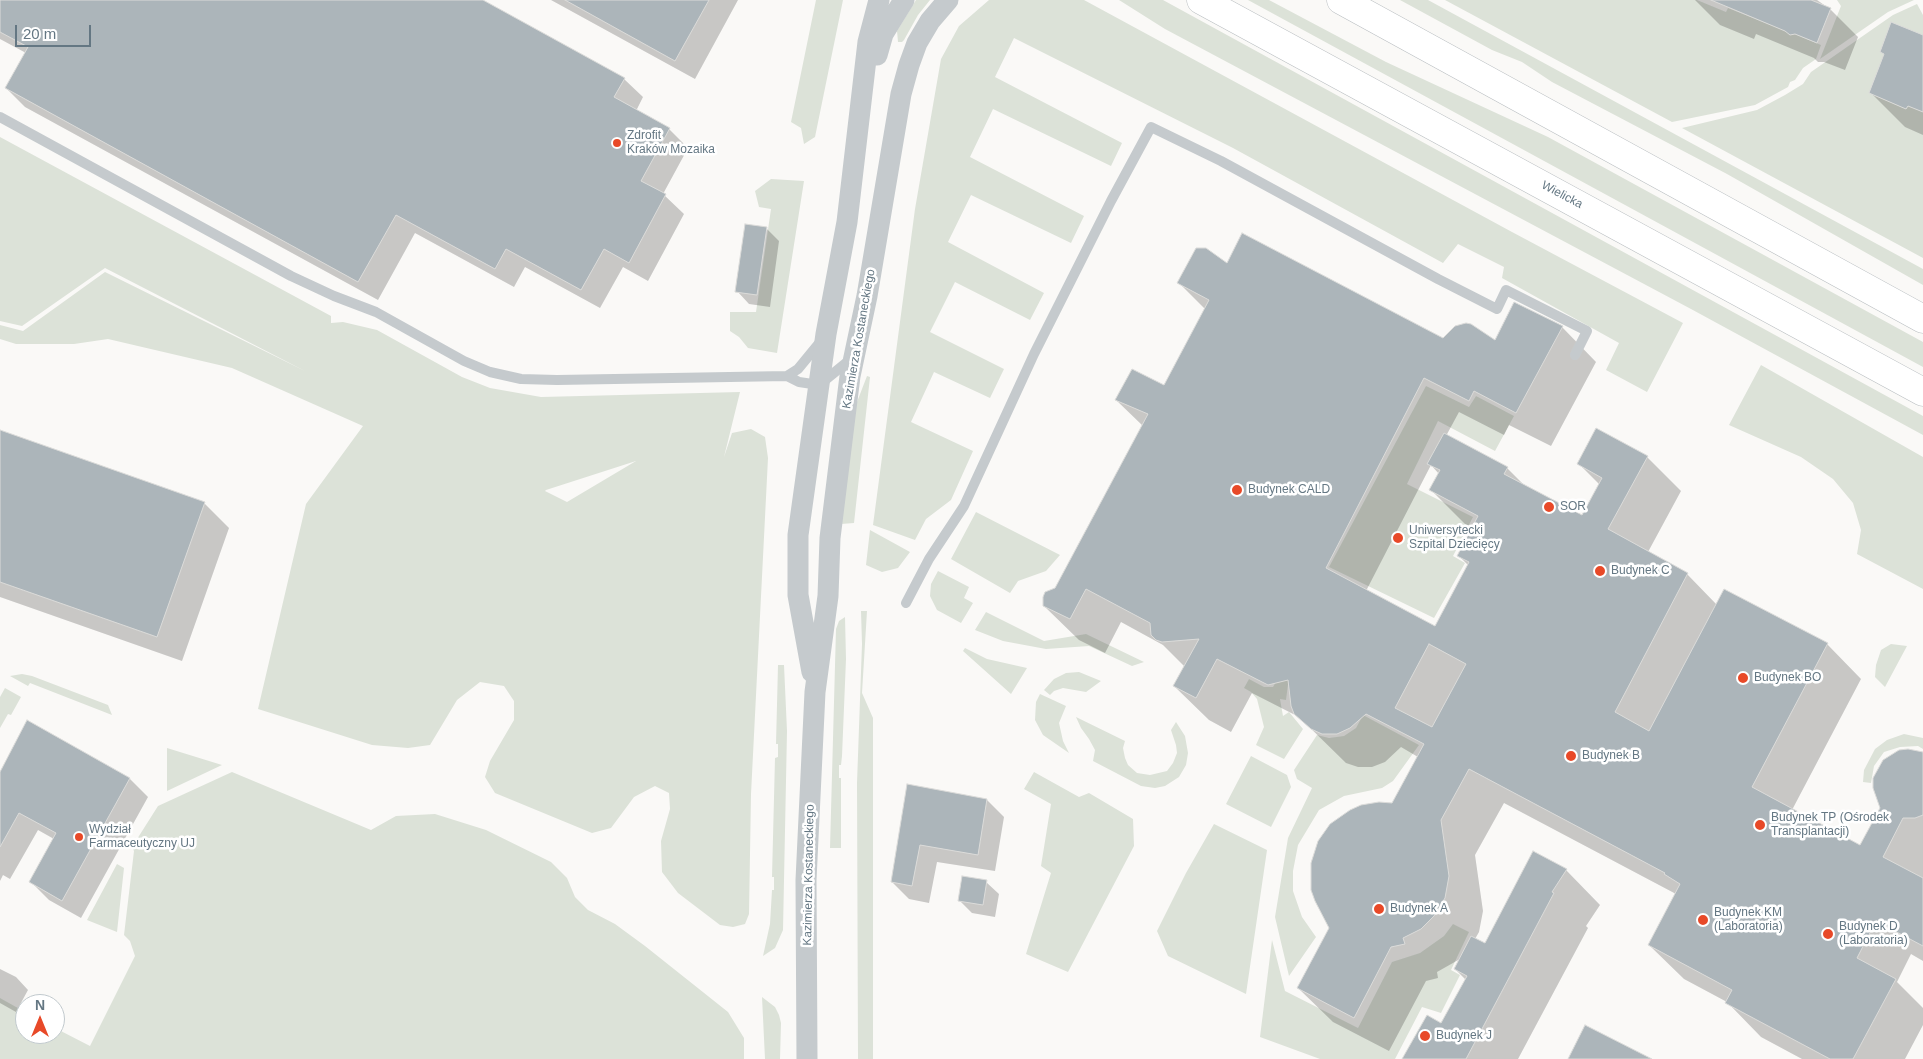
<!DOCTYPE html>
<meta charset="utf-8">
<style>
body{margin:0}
#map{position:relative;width:1923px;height:1059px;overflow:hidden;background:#faf9f7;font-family:Arial,sans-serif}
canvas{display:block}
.north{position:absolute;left:15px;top:994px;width:50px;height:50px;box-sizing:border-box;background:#fff;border:1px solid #c1c9cd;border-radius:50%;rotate:0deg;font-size:14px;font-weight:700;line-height:20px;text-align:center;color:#647783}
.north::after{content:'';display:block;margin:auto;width:18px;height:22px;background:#e84928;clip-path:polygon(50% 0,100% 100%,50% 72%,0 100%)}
.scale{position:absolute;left:15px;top:25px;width:76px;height:22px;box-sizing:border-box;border:2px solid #647783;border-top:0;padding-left:6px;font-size:15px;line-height:18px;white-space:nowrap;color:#647783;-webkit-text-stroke:4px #fff;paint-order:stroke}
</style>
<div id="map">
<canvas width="1923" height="1059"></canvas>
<div class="north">N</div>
<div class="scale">20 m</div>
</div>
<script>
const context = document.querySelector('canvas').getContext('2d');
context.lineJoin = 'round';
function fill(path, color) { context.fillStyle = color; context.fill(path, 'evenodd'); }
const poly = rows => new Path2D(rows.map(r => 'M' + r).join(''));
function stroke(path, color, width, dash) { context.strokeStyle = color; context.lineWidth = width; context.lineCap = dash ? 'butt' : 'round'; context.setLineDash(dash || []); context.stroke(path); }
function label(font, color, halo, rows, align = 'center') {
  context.font = font + ' Arial,sans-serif'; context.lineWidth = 5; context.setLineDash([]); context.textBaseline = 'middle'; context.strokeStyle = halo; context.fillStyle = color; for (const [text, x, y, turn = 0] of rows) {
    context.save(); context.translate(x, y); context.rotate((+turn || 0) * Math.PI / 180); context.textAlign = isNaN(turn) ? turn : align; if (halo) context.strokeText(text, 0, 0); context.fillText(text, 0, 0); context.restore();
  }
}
fill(poly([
 [816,0,843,0,815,137,804,144,801,128,791,122],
 [916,0,930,0,918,15,904,40,902,42,898,42,897,31],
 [989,0,1084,0,1512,232,1683,323,1647,392,1606,370,1619,343,1502,278,1504,267,1458,244,1443,263,1233,148,1014,38,995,77,1122,143,1111,166,993,109,970,157,1084,216,1071,243,971,195,948,242,1044,293,1030,320,955,282,930,332,1004,369,990,398,934,372,911,422,973,451,951,500,926,519,915,540,873,525,915,209,941,59,959,26],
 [1119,0,1163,0,1923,416,1923,435,1691,309,1165,29],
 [1248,0,1269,0,1386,62,1548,137,1923,342,1923,367],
 [1400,0,1428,0,1923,269,1923,285,1727,174,1552,82,1522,62,1492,50],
 [1445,0,1697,0,1726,12,1728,8,1786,31,1790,35,1795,34,1821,45,1816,59,1803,68,1795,80,1790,82,1788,87,1755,105,1672,122],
 [1837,0,1914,0,1888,12,1820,59,1841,6],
 [1917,4,1923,15,1923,35,1891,22,1880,52,1896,59,1881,62,1869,93,1906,109,1908,106,1923,112,1923,258,1682,128,1757,110,1785,95,1803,84,1811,72,1893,15],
 [0,137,331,316,331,323,343,322,377,330,462,377,490,388,541,397,740,392,724,457,732,433,751,429,765,437,768,458,751,794,749,914,745,924,733,927,720,925,678,893,662,872,661,841,670,809,669,793,655,786,634,797,611,828,592,833,495,793,485,777,490,761,514,720,514,701,504,686,480,682,457,700,430,745,408,748,372,745,258,709,306,504,363,426,232,368,108,339,74,344,16,344,0,339,0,325,23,331,105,272,305,371,105,268,22,326,0,321],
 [636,461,567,502,545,491,546,490],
 [771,179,804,181,777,353,748,348,739,337,730,331,730,312,756,312,771,209,759,207,755,191],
 [1761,365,1923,457,1923,589,1857,554,1861,530,1853,503,1833,479,1801,457,1729,425],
 [867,376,870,377,854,523,841,524,852,415],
 [1426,386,1469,407,1476,396,1514,416,1495,451,1438,421,1407,484,1473,517,1453,556,1465,563,1434,618,1329,567],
 [976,512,1060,555,1046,571,1018,581,1010,593,951,559],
 [870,530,910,552,898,568,882,572,866,565],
 [938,571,969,587,964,598,973,603,961,623,937,610,930,596,931,584],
 [861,611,867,611,862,693,873,718,873,1059,858,1059,857,783,862,644],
 [986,612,1044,641,1086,634,1144,662,1132,666,1089,646,1046,649,1003,641,975,630],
 [845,617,846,659,842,756,841,765,839,765,839,778,841,778,841,848,830,848,836,629,839,621],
 [1891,644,1907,646,1885,687,1875,677,1876,665,1881,650],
 [965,648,987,659,1027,668,1011,694,963,651],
 [778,665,784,665,787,731,783,930,775,948,763,956,770,924,772,890,774,890,774,877,772,877,775,758,778,757,778,744,776,744],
 [1079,672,1101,681,1086,692,1063,688,1054,691,1050,695,1044,690,1054,679,1066,673],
 [1281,673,1289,677,1286,700,1280,699,1283,716,1289,712,1303,729,1284,759,1256,745,1264,727,1257,699,1251,692,1244,688,1249,679,1264,687,1273,687],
 [22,674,32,676,108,705,112,715,30,683,28,686,10,676],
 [5,688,21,697,11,715,8,714,0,728,0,697],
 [1040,694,1066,706,1059,723,1063,741,1069,753,1043,735,1035,720,1036,702],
 [1363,715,1419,745,1393,781,1382,788,1344,796,1319,810,1298,845,1293,871,1293,891,1302,917,1316,937,1289,976,1275,917,1288,838,1312,788,1297,779,1294,770,1317,735,1329,738,1344,736,1356,728],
 [1076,717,1125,741,1123,748,1125,758,1128,765,1137,773,1150,775,1167,771,1173,763,1177,753,1176,745,1171,730,1176,722,1185,736,1188,753,1186,765,1179,777,1165,786,1155,788,1141,786,1093,761,1095,750,1089,739,1081,728],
 [1904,734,1923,738,1923,749,1918,746,1900,747,1884,752,1874,766,1871,783,1863,782,1864,770,1875,749,1887,740],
 [167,748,222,765,167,791],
 [1251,756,1287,775,1291,787,1271,827,1226,804],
 [232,772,371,830,396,816,435,814,486,830,551,862,567,878,575,897,588,910,615,924,645,946,728,1012,744,1038,744,1059,0,1059,0,998,25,1012,25,1034,55,1034,55,1028,90,1046,135,956,130,941,124,935,134,851,132,847,158,806],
 [1034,772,1079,797,1089,793,1133,819,1134,846,1068,972,1026,954,1051,873,1041,866,1051,804,1024,789],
 [1214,824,1267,850,1246,994,1168,956,1157,931,1186,873],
 [117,864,124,868,117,932,87,920],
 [1453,924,1469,932,1451,970,1460,975,1441,1013,1422,1007,1395,1059,1320,1059,1260,1037,1272,940,1285,991,1358,1028,1392,962,1420,953,1444,936],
 [762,997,775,1007,779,1015,781,1023,780,1059,765,1059]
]), '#dce2d8');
fill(poly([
 [0,0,480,0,624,79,643,97,636,111,669,129,688,148,663,194,684,214,648,281,623,267,600,308,525,267,514,287,415,233,378,300,25,107,6,88,26,53,0,39],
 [551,0,738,0,695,79],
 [1695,0,1817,0,1830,9,1858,37,1845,70,1824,62,1818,62,1814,58,1756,34,1754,39,1720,25],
 [1923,36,1923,135,1905,127,1870,92,1885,55,1881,51],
 [767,229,779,241,770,307,749,304,737,291],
 [1227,265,1443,339,1495,342,1562,327,1596,362,1551,446,1509,425,1504,435,1459,412,1446,436,1507,468,1525,486,1583,516,1600,485,1579,464,1647,457,1681,491,1648,552,1687,574,1717,605,1827,644,1861,679,1792,810,1861,847,1923,754,1923,961,1911,954,1897,982,1923,1008,1923,1025,1905,1059,1802,1059,1761,1037,1727,1002,1684,979,1649,945,1676,894,1504,803,1475,855,1483,911,1479,932,1475,939,1485,945,1566,870,1600,905,1586,926,1588,928,1518,1059,1404,1059,1442,1025,1466,980,1455,969,1460,959,1437,972,1438,978,1426,981,1389,1051,1333,1022,1298,988,1418,757,1401,747,1385,762,1372,767,1358,767,1346,763,1299,717,1252,693,1231,732,1209,720,1174,686,1185,667,1163,645,1121,622,1105,653,1079,640,1044,606,1056,589,1143,426,1116,400,1164,387,1205,309,1179,283],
 [1431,465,1439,474,1431,490,1465,524,1473,528,1459,556,1469,566,1436,628,1366,591],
 [0,432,204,503,229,528,182,661,0,597],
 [27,722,130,779,148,797,81,918,49,900,31,882,54,839,38,830,10,879,3,875,0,881,0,772],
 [908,785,987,800,1004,817,995,871,937,862,929,903,909,899,892,882],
 [986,882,999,894,995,917,972,913,959,900],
 [0,969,16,977,28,990,16,1012,0,1003]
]), '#0003');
const building = poly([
 [0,0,483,0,625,78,614,97,670,128,641,181,666,194,629,263,604,249,581,290,506,249,495,269,396,215,358,282,5,88,28,47,0,32,0,0],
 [565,0,709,0,675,61,565,0],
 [1711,0,1811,0,1831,8,1817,43,1795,34,1790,35,1785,31,1711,0],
 [1891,22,1923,35,1923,112,1908,106,1906,109,1869,93,1884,54,1880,52,1891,22],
 [745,224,767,227,757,295,735,292,745,224],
 [1242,233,1443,338,1455,326,1466,323,1471,324,1495,340,1514,302,1563,326,1516,413,1474,391,1469,401,1424,378,1326,568,1435,626,1469,562,1457,556,1478,516,1429,490,1440,470,1427,464,1444,433,1508,467,1504,474,1582,515,1602,478,1577,464,1596,428,1648,456,1608,529,1688,573,1615,712,1649,731,1724,589,1828,643,1752,787,1860,845,1880,808,1873,788,1873,778,1883,760,1899,750,1908,749,1923,752,1923,815,1915,818,1903,818,1883,857,1923,878,1923,946,1876,921,1857,958,1896,979,1853,1059,1830,1059,1725,1003,1732,990,1648,945,1680,884,1664,874,1665,873,1469,769,1441,820,1449,876,1445,898,1434,916,1421,929,1403,938,1405,944,1391,947,1354,1018,1297,988,1329,928,1315,901,1311,890,1311,863,1318,841,1330,824,1350,810,1361,805,1379,802,1392,803,1424,744,1366,714,1350,728,1337,734,1322,734,1311,729,1294,714,1291,706,1288,680,1268,685,1217,659,1196,698,1173,686,1199,639,1162,642,1156,640,1151,635,1150,623,1086,589,1070,619,1043,606,1043,597,1045,592,1055,588,1148,414,1115,400,1132,369,1164,385,1209,300,1177,283,1196,248,1206,248,1227,263,1242,233],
 [1429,644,1466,664,1432,727,1395,708,1429,644],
 [0,430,205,502,157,637,0,582,0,430],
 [27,720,130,778,62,901,29,882,56,833,19,813,0,847,0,772,27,720],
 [907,784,987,799,978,855,920,845,912,886,891,882,907,784],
 [1533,851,1567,869,1552,892,1554,893,1466,1059,1402,1059,1427,1015,1441,1023,1467,976,1454,969,1471,936,1485,943,1533,851],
 [962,876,987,880,983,905,958,901,962,876],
 [1585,1025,1652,1059,1568,1059,1585,1025]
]);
fill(building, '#acb5ba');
stroke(building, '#dbdbd9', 1);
const primary = poly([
 [1201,0,1923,392],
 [1341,0,1923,319]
]);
stroke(primary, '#b8bdc0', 29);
stroke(poly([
 [0,117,291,276,334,296,376,312,464,361,490,372,521,379,557,380,787,376,799,382,819,385,851,359],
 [787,376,798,369,821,341],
 [906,603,929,559,964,506,1034,354,1111,201,1151,127,1221,161,1438,279,1497,309,1506,290,1587,331,1575,355]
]), '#c5cacd', 10);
stroke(poly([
 [877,55,883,34,904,0],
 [812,672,798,595,798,535,826,334,847,222,868,42,879,0],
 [807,1059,806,880,815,692,828,596,830,538,850,376,867,296,901,94,909,65,917,43,930,21,948,0]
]), '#c5cacd', 21);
stroke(primary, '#fff', 28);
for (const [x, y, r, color] of [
 [617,143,5,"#e84928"],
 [1237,490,6,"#e84928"],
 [1549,507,6,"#e84928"],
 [1398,538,6,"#e84928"],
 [1600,571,6,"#e84928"],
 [1743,678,6,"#e84928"],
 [1571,756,6,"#e84928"],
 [1760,825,6,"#e84928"],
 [79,837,5,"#e84928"],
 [1379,909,6,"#e84928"],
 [1703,920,6,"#e84928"],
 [1828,934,6,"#e84928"],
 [1425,1036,6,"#e84928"]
]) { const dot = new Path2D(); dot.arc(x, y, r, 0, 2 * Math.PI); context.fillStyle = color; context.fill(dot); stroke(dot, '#fff', 2); }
label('12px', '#647783', '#fff', [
 ["Zdrofit",627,136],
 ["Kraków Mozaika",627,150],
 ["Budynek CALD",1248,490],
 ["SOR",1560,507],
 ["Uniwersytecki",1409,531],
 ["Szpital Dziecięcy",1409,545],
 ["Budynek C",1611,571],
 ["Budynek BO",1754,678],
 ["Budynek B",1582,756],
 ["Budynek TP (Ośrodek",1771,818],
 ["Transplantacji)",1771,832],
 ["Wydział",89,830],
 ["Farmaceutyczny UJ",89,844],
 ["Budynek A",1390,909],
 ["Budynek KM",1714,913],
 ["(Laboratoria)",1714,927],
 ["Budynek D",1839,927],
 ["(Laboratoria)",1839,941],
 ["Budynek J",1436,1036]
], 'left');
label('12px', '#647783', '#fff', [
 ["Wielicka",1562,195,28],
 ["Kazimierza Kostaneckiego",859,339,-80],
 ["Kazimierza Kostaneckiego",809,875,-89]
]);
</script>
